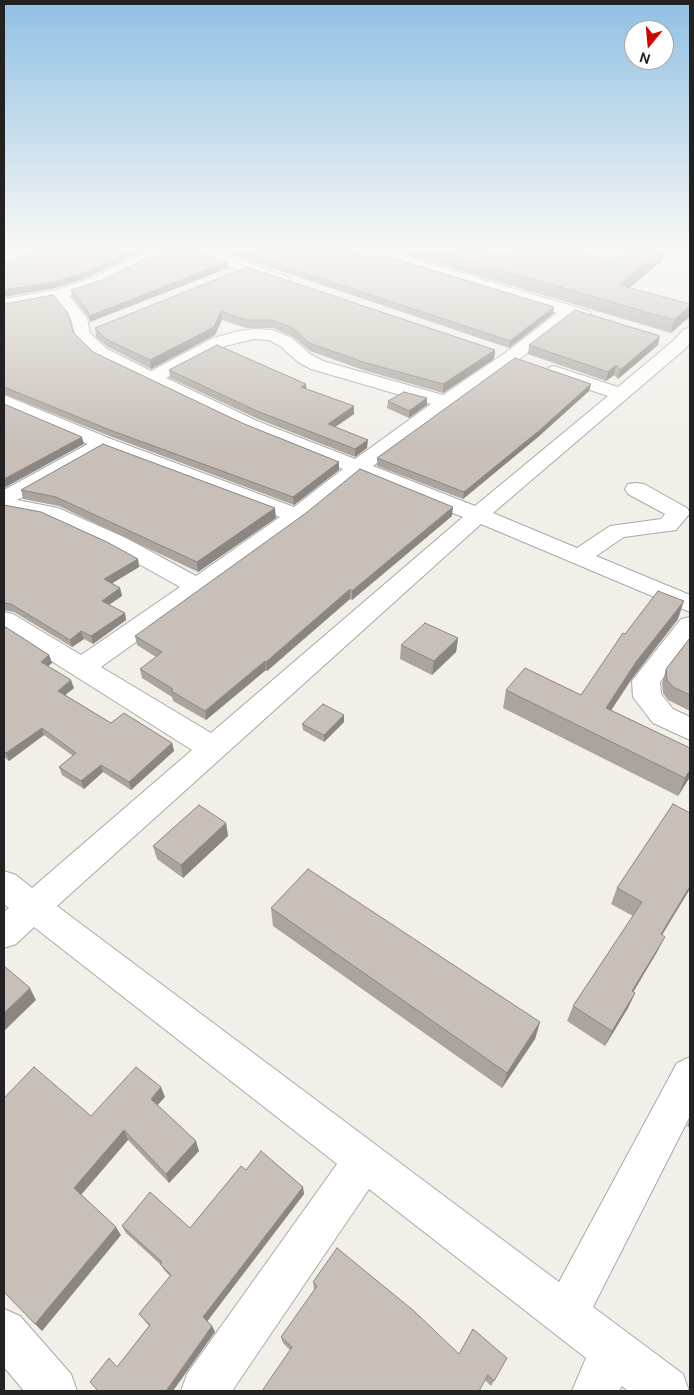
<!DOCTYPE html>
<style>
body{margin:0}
#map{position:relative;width:694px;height:1395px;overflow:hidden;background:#f2efe9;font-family:"DM Sans",sans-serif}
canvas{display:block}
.frame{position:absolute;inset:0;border:5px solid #222;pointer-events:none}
.north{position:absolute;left:624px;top:20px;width:50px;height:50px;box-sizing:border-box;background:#fff;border:1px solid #a7a7a7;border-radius:50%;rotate:197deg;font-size:14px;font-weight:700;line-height:20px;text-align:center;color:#222}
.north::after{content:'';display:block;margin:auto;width:18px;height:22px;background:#d40000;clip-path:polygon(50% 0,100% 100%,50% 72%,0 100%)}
</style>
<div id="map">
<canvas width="694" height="1395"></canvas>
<div class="frame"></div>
<div class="north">N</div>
</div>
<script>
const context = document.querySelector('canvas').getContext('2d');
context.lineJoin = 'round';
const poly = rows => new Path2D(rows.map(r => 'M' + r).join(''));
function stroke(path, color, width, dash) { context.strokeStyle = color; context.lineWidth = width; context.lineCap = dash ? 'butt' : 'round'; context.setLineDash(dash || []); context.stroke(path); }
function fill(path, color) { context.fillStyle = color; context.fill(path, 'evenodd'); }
const minor = poly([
 [155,248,175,248,173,251,102,285,69,296,87,318,90,333,107,349,151,371,213,338,239,331,254,329,272,330,292,338,310,354,323,361,443,395,505,353,557,313,354,251,352,248,376,248,589,311,591,315,589,319,583,320,573,317,517,361,373,466,475,506,608,396,548,376,545,372,548,368,554,366,560,368,618,387,674,340,684,329,690,328,690,343,686,348,493,513,577,548,610,526,661,519,665,514,628,494,625,489,628,484,636,483,644,484,687,508,690,513,676,530,624,537,596,556,690,595,690,612,481,524,57,906,559,1282,677,1063,690,1057,690,1116,593,1307,683,1374,689,1391,628,1391,622,1386,619,1391,572,1391,586,1358,369,1189,232,1391,181,1391,187,1374,337,1164,34,927,16,944,4,948,4,912,9,908,4,904,4,871,16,875,32,888,192,750,4,631,4,612,13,614,81,655,180,587,110,548,44,518,4,511,4,490,88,444,4,408,4,395,111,439,294,507,343,469,243,429,95,357,76,338,71,319,55,300,4,309,4,299,56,290,90,279,155,248],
 [254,339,269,340,280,346,298,362,311,369,431,404,355,459,257,421,166,378,225,346,254,339],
 [105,451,280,517,196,576,126,538,58,508,17,500,105,451],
 [360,476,463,517,211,733,101,667,305,521,360,476],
 [182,248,204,248,288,277,290,280,288,283,276,283,184,251,182,248],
 [690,617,690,642,660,682,661,694,673,709,690,717,690,740,653,723,633,697,632,681,681,619,690,617],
 [4,1309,20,1316,71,1374,77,1391,24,1391,4,1367,4,1309]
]);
stroke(minor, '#a9a9a9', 2);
fill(minor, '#fff');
fill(poly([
 [212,248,339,248,553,314,509,348],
 [394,248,470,248,497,255,611,260,665,248,662,261,629,288,690,304,690,311,689,317,671,333,394,251],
 [227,262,228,268,90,322,88,317,72,297,71,290,102,280],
 [247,267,495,350,494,359,443,393,363,370,310,351,293,337,273,328,246,328,222,320,215,335,151,369,108,347,96,337,95,328],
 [4,304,73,332,93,352,242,423,339,462,339,470,294,505,112,437,4,394],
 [529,345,658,345,618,379,614,375,606,381,528,354],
 [169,370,307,389,354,406,354,414,335,427,367,448,355,457,258,419,170,378],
 [591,384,589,391,538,437,463,499,377,466,377,458],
 [427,398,427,405,409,418,387,408,388,401],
 [21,490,276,518,198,572,59,506,23,499],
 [4,505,138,559,139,567,112,583,120,588,122,596,109,605,125,613,126,620,93,644,84,639,72,647,14,612,4,610,4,611],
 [452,516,352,600,350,599,267,671,266,670,206,720,173,701,172,697,142,678,140,669,156,657,137,645,135,636],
 [678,619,631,680,611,710,690,748,690,777,678,796,503,708,506,690,581,695,625,634],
 [4,626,49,655,52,663,48,666,74,688,65,695,111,723,172,743,174,751,131,790,103,772,84,789,62,775,59,767,73,756,44,735,9,761,4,757],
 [458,638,456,652,432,675,400,659,401,645],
 [690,638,690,711,668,700,663,693,662,683,666,669],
 [344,715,344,722,324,742,303,730,302,724],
 [673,804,662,935,657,952,633,992,635,993,628,1008,605,1046,567,1021,573,1006,633,916,611,904,617,888],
 [226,823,228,836,183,878,157,859,153,846],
 [271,908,540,1022,535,1039,502,1088,273,926],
 [165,1097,157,1105,199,1151,169,1183,128,1140,81,1195,121,1235,42,1331,91,1116],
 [690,1119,690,1128,687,1126],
 [246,1170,304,1194,207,1321,212,1326,215,1332,117,1367,149,1326,139,1314,170,1276,164,1270,161,1265,126,1233,122,1226,190,1228],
 [313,1282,459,1354,473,1329,494,1381,491,1386,485,1380,290,1350,283,1343,281,1337,315,1289,314,1289]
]), '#aba49e');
fill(poly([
 [4,248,26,248,4,255],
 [136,248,150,248,89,277,56,288,4,297,4,290],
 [665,248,662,261,617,298,619,285],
 [227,262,228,268,90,322,89,316],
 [690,306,690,311,689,317,671,333,674,320],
 [554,307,553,314,509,348,510,341],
 [221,311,222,320,215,335,151,369,150,360],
 [660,336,658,345,618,379,620,370],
 [495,350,494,359,443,393,443,384],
 [616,365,614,375,606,381,608,372],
 [306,384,307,392,301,387],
 [591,384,589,391,538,437,463,499,464,492],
 [427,398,427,405,409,418,409,411],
 [354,406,354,414,328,432,328,424],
 [82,437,84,444,4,488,4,479],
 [368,440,367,448,355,457,355,449],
 [339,462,339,470,294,505,293,497],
 [453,507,452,516,352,600,352,591],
 [275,508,276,518,198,572,197,562],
 [138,559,139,567,106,587,104,579],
 [120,588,122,596,104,608,102,601],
 [350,589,350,599,267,671,266,662],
 [684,601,678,619,631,680,601,726,606,708,636,662],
 [125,613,126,620,93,644,91,636],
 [81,631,84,639,72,647,70,640],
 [458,638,456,652,432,675,434,661],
 [49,655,52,663,43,670,41,662],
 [265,661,266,670,206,720,205,711],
 [71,680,74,688,60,699,58,691],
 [344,715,344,722,324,742,324,735],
 [42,728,44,735,9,761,6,753],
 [172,743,174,751,131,790,129,782],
 [101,765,103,772,84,789,81,781],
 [690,770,690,777,678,796,685,778],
 [226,823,228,836,183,878,181,865],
 [690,886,690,889,653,950,661,934],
 [665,937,657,952,625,1006,632,991],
 [30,988,36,1000,4,1031,4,1013],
 [635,993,628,1008,605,1046,612,1031],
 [540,1022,535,1039,502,1088,507,1073],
 [161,1087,165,1097,154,1109,151,1099],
 [124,1130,128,1140,79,1197,74,1188],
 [196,1141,199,1151,169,1183,166,1174],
 [303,1187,304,1194,206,1323,203,1317],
 [116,1227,121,1235,42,1331,35,1324],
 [212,1326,215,1332,173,1391,166,1391]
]), '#8b8681');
const building = poly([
 [48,248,136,248,88,271,54,282,4,290,4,262,48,248],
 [169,248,188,248,227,262,89,316,87,310,71,290,102,280,169,248],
 [230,248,339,248,375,260,382,255,554,307,510,341,230,248],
 [425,248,470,248,497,255,518,252,523,248,562,248,611,260,628,248,665,248,619,285,690,304,690,306,674,320,425,248],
 [247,267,495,350,443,384,363,362,309,343,293,328,272,320,245,320,221,311,214,327,150,360,106,339,95,328,247,267],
 [53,295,68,313,73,332,93,352,242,423,339,462,293,497,110,430,4,387,4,304,53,295],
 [575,310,660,336,620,370,616,365,608,372,529,345,575,310],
 [217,345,306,384,301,387,354,406,328,424,368,440,355,449,257,411,169,370,217,345],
 [515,358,591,384,540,430,464,492,377,458,515,358],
 [404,392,427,398,409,411,388,401,404,392],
 [4,404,82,437,4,479,4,404],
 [103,444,275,508,197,562,56,497,21,490,103,444],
 [360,469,453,507,352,591,350,589,266,662,265,661,205,711,171,691,173,689,140,669,162,652,135,636,306,513,360,469],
 [4,505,41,512,107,542,138,559,104,579,120,588,102,601,125,613,91,636,81,631,70,640,11,604,4,603,4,505],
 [658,591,684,601,636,662,606,708,690,748,690,770,685,778,506,690,525,668,581,695,623,633,625,634,658,591],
 [425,623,458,638,434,661,401,645,425,623],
 [4,626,49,655,41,662,71,680,58,691,111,723,124,713,172,743,129,782,101,765,81,781,59,767,76,753,42,728,6,753,4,751,4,626],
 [690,638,690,695,673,687,667,680,666,669,690,638],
 [323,704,344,715,324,735,302,724,323,704],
 [673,804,690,813,690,886,661,934,665,937,632,991,635,993,612,1031,573,1006,642,902,617,888,673,804],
 [199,805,226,823,181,865,153,846,199,805],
 [308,869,540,1022,507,1073,271,908,308,869],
 [4,966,30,988,4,1013,4,966],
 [34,1067,91,1116,136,1067,161,1087,151,1099,196,1141,166,1174,124,1130,74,1188,116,1227,35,1324,4,1292,4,1098,34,1067],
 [261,1151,303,1187,203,1317,212,1326,166,1391,98,1391,90,1382,109,1358,117,1367,150,1325,139,1314,171,1275,160,1264,162,1262,122,1226,150,1192,190,1228,241,1166,246,1170,261,1151],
 [337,1248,414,1311,459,1354,473,1329,507,1358,494,1381,488,1375,479,1391,262,1391,292,1347,281,1337,317,1286,313,1282,337,1248]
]);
fill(building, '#c7bfb8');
stroke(building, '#8b8681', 1);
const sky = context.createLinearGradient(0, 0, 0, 444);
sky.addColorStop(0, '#8fc0e4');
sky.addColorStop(0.56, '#f9f8f5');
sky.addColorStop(1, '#f9f8f500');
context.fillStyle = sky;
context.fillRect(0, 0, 694, 444);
</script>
